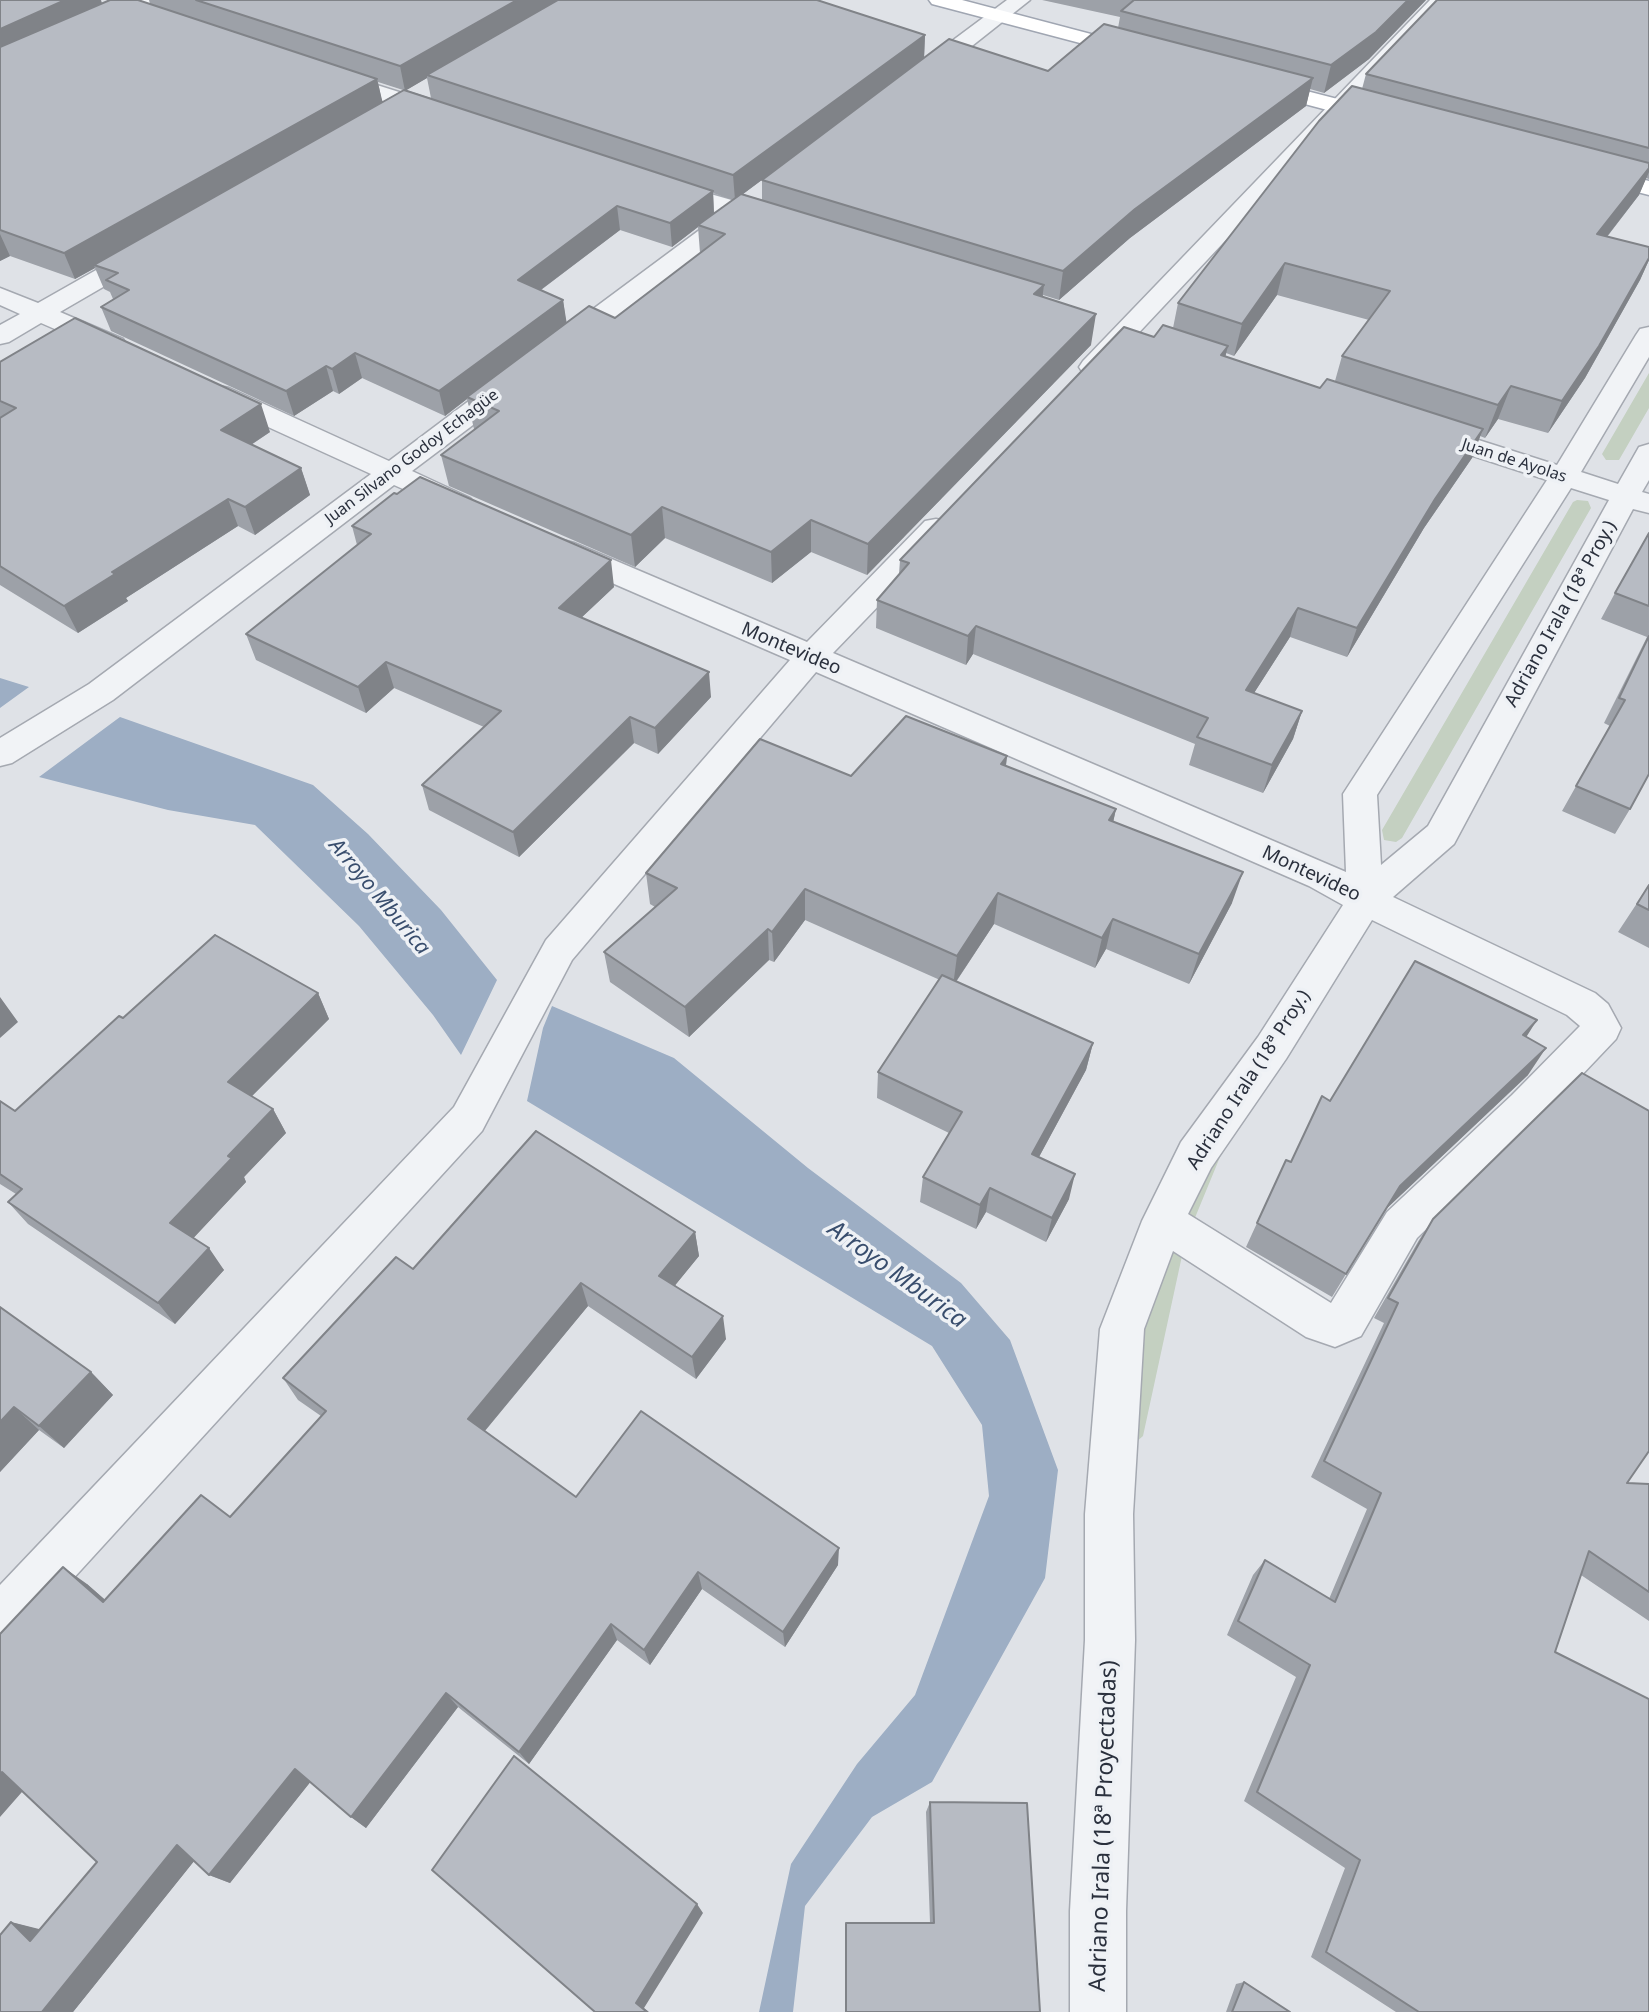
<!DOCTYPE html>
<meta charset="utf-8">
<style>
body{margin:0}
canvas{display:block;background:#dfe2e7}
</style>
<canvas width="1649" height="2012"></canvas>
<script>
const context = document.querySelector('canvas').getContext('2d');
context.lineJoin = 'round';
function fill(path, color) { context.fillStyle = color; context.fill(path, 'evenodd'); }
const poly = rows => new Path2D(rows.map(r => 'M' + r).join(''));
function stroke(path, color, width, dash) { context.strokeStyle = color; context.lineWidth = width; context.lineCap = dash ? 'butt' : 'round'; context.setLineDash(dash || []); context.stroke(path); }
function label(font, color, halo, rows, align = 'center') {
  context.font = font + ' "Noto Sans",sans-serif'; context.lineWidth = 7; context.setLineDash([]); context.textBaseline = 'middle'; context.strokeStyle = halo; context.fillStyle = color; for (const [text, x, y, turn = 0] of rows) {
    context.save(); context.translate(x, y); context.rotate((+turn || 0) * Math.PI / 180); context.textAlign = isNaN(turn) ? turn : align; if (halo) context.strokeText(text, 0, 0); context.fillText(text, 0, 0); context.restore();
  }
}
fill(poly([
 [1649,373,1649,408,1619,460,1606,460,1602,454],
 [1577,500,1588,501,1591,508,1402,838,1396,842,1384,840,1382,830,1573,502],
 [1267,1075,1220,1157,1185,1242,1143,1436,1135,1443,1138,1328,1158,1232]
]), '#c4d0c1');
fill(poly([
 [0,678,29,687,0,708],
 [120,717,313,785,368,834,441,910,497,980,461,1055,433,1015,359,926,255,825,168,810,39,777],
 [552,1006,674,1058,808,1168,961,1283,1010,1340,1058,1470,1045,1578,932,1782,872,1817,805,1906,793,2012,759,2012,791,1864,857,1764,915,1695,989,1496,982,1425,932,1346,527,1101,543,1028]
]), '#9daec4');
const street = poly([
 [131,0,157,0,154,4,0,75,0,61,131,0],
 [1007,0,1030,0,929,80,913,80,910,75,913,70,1007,0],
 [1430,0,1451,0,1101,373,1092,375,1083,373,1079,367,1083,361,1430,0],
 [329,70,450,108,453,113,450,118,442,120,321,81,318,76,321,71,329,70],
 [665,181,749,205,783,218,786,223,783,228,774,230,742,221,572,350,563,352,554,350,550,344,554,338,721,214,657,193,653,188,657,183,665,181],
 [144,246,153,248,156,253,153,258,60,312,123,339,127,345,123,351,114,353,105,351,41,323,9,342,0,344,0,325,20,314,0,305,0,288,38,303,135,248,144,246],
 [1649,327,1649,357,1581,472,1618,484,1639,447,1649,444,1649,480,1642,492,1649,494,1649,513,1633,509,1454,844,1393,897,1595,993,1608,1004,1621,1028,1616,1039,1540,1119,1417,1238,1361,1336,1335,1347,1306,1337,1173,1251,1144,1329,1133,1514,1135,1640,1126,1911,1126,2012,1070,2012,1070,1911,1085,1640,1085,1514,1100,1329,1142,1221,1181,1142,1258,1037,1343,905,1309,886,816,672,572,960,482,1131,18,1639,0,1646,0,1585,454,1107,546,940,790,660,552,557,548,550,552,543,563,540,574,543,807,642,925,521,936,519,947,521,951,528,947,535,833,653,1346,872,1343,794,1547,480,1415,437,1411,431,1415,425,1425,423,1557,465,1636,335,1640,329,1649,327],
 [1571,488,1609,500,1428,826,1381,865,1377,795,1571,488],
 [1372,920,1567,1015,1580,1026,1512,1095,1387,1212,1331,1303,1188,1214,1211,1168,1286,1059,1372,920],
 [512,374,522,376,526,382,522,388,412,471,470,498,475,504,470,510,460,513,450,510,394,485,113,700,12,763,0,766,0,738,89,684,371,474,209,400,205,394,209,388,219,386,229,388,389,461,502,376,512,374]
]);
const primary = poly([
 [929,0,962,0,1144,48,1148,52,1144,56,1137,58,932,4,929,0],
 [1256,78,1392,113,1395,118,1392,123,1384,125,1248,89,1245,84,1248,79,1256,78],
 [1591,166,1649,181,1649,195,1583,178,1579,173,1583,168,1591,166]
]);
stroke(street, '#a5a9b1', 3);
stroke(primary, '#a0a6b2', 3);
fill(street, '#f1f3f6');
fill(primary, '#fff');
fill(poly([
 [0,0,150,4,149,0,817,0,925,35,924,58,1048,71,1118,28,1120,17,1042,0,1426,0,1369,59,1324,93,1310,89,1306,106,1130,238,1059,300,1043,295,1043,297,1091,345,867,575,811,552,772,583,665,538,635,567,449,486,441,455,475,429,474,429,467,399,445,416,362,378,339,394,333,391,294,416,111,331,101,307,113,299,110,292,104,289,95,268,75,279,10,256,0,261],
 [427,78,431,98,406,90],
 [378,82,403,90,382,102],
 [820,137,762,180,762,200,743,194],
 [713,193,733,200,714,213],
 [698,227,700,253,615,318,566,323,563,300,541,290,620,230,672,247],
 [1649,0,1649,179,1646,178,1639,195,1607,237,1649,258,1649,260,1640,280,1585,378,1548,433,1498,419,1485,438,1480,436,1472,458,1424,528,1347,657,1290,637,1254,693,1302,711,1293,739,1263,793,1189,765,1195,744,973,654,966,665,876,628,877,600,899,574,900,560,1154,337,1173,328,1178,303,1362,89,1366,74],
 [1277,295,1369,320,1342,356,1335,381,1320,388,1225,357,1226,353,1234,356],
 [0,362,270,432,251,445,301,468,310,495,255,535,238,526,126,598,128,601,78,633,0,585],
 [352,526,614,587,581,618,711,697,658,754,634,743,519,857,429,810,422,785,484,727,394,688,366,713,256,660,246,634,357,545],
 [1649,533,1649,774,1630,809,1615,834,1562,811,1610,726,1604,723,1647,637,1601,619,1615,593],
 [1007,756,1006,766,1116,809,1113,822,1232,903,1189,984,1106,949,1095,968,994,924,956,982,1093,1043,1086,1070,1039,1157,1069,1199,1046,1242,986,1212,976,1229,920,1202,923,1177,949,1133,877,1098,878,1072,940,980,805,920,774,962,769,960,689,1037,610,982,604,952,655,907,650,904,646,873,851,776],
 [1649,885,1649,948,1618,932],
 [318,993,329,1019,252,1096,273,1109,286,1133,244,1177,246,1182,193,1238,224,1270,175,1324,28,1224,8,1202,16,1194,0,1184,0,1101,15,1111,123,1018],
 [1526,1037,1528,1075,1385,1210,1332,1297,1246,1247,1286,1160,1291,1162,1322,1096,1330,1101],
 [1433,1219,1627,1483,1649,1484,1649,1621,1581,1575,1555,1652,1649,2012,1396,2012,1311,1957,1345,1868,1244,1801,1296,1677,1227,1635,1253,1575,1265,1560,1329,1599,1367,1509,1311,1477,1384,1323,1374,1318,1419,1240],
 [695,1232,699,1256,675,1285,726,1339,696,1379,588,1306,485,1431,576,1497,838,1565,785,1647,702,1589,650,1665,617,1640,529,1764,458,1707,366,1828,351,1817,310,1782,230,1883,209,1875,194,1861,73,2012,11,1922,40,1930,97,1862,87,1584,105,1600,230,1517,321,1416,298,1400,283,1378,413,1269],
 [0,1307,91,1372,113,1395,64,1448,39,1430,0,1472],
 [930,1802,1040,2012,845,2012,846,1923,930,1923,926,1812],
 [1244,1982,1290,2012,1226,2012,1236,1984]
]), '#9da1a8');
fill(poly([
 [65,0,101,0,104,10,0,58,0,29],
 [517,0,563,0,427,75,427,78,405,91,400,66],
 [1408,0,1426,0,1369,59,1324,93,1331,65],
 [925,35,924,59,735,200,733,175],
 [1313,78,1306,106,1130,238,1059,300,1063,271,1135,209],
 [377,79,383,104,94,265,95,268,75,279,64,253],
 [1649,168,1649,172,1639,195,1584,266,1597,234],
 [713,191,714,215,698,225,698,227,672,247,670,223],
 [617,206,620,230,522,304,518,280],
 [0,234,10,256,0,261],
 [1649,258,1649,260,1640,280,1585,378,1548,433,1562,401],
 [1285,263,1277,295,1234,356,1242,324],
 [1044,285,1040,316,1034,294],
 [563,300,567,325,467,397,467,399,445,416,439,391],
 [1096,314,1091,345,867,575,868,544],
 [1228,346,1221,374,1221,355],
 [355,353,362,378,339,394,332,369],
 [326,366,333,391,294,416,286,391],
 [1511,386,1498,419,1485,438,1498,405],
 [261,404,270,432,231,458,221,430],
 [1483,429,1472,458,1424,528,1347,657,1357,628,1435,499],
 [301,468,310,495,255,535,245,507],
 [228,499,238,526,126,598,128,601,78,633,64,606,112,572],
 [662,507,665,538,635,567,631,535],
 [811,520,811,552,772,583,771,552],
 [611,560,614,587,564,634,559,608],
 [1298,608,1290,637,1238,718,1246,690],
 [976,626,973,654,966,665,968,636],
 [386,662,394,688,366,713,358,687],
 [709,672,711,697,658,754,655,728],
 [1302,711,1293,739,1263,793,1272,765],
 [630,717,634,743,519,857,513,832],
 [1007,756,1003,788,1001,764],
 [1116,809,1109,841,1109,820],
 [1243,872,1232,903,1189,984,1199,954],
 [805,889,805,920,774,962,772,932],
 [998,893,994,924,953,986,957,956],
 [1113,919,1106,949,1095,968,1102,938],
 [768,929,769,960,689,1037,685,1007],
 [318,993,329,1019,242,1106,228,1082],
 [0,997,18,1022,0,1038],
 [1537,1020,1520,1047,1523,1035],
 [1093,1043,1086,1070,1027,1179,1032,1154],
 [1546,1048,1528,1075,1385,1210,1400,1186],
 [273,1109,286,1133,244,1177,246,1182,187,1245,170,1223,228,1156],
 [1075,1174,1069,1199,1046,1242,1052,1218],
 [990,1188,986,1212,976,1229,980,1205],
 [695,1232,699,1256,664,1299,659,1276],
 [209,1248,224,1270,175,1324,158,1303],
 [581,1283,588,1306,478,1439,468,1419],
 [723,1316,726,1339,696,1379,692,1357],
 [91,1372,113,1395,64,1448,39,1426],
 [14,1407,39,1430,0,1472,0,1422],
 [839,1548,838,1565,785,1647,783,1632],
 [63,1567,87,1584,126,1618,103,1602],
 [698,1572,702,1589,650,1665,644,1650],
 [611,1624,617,1640,529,1764,519,1752],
 [446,1693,458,1707,366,1828,351,1817],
 [295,1769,312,1780,230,1883,209,1875],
 [2,1772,29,1784,0,1817,0,1775],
 [177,1845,199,1855,73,2012,42,2012],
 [697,1904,703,1913,644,2008,649,2012,647,2012,636,2003],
 [11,1922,39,1929,58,1947,30,1941]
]), '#808388');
const building = poly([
 [0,0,65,0,0,29,0,0],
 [110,0,138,0,377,79,64,253,0,230,0,47,110,0],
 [196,0,517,0,400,66,196,0],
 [558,0,817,0,925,35,733,175,427,75,558,0],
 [1134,0,1408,0,1376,32,1331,65,1121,11,1134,0],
 [1437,0,1649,0,1649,148,1366,74,1437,0],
 [1104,24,1313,78,1135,209,1063,271,762,180,949,39,1048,71,1104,24],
 [1352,86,1649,163,1649,168,1597,234,1649,247,1649,258,1599,346,1562,401,1511,386,1498,405,1342,356,1390,291,1285,263,1242,324,1178,303,1319,121,1352,86],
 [404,90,713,191,670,223,617,206,518,280,563,300,439,391,355,353,332,369,326,366,286,391,101,307,129,290,106,280,118,273,94,265,404,90],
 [741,194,1044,285,1034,294,1096,314,868,544,811,520,771,552,662,507,631,535,441,455,499,411,467,397,589,306,615,318,725,234,698,225,741,194],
 [75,318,261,404,221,430,301,468,245,507,228,499,112,572,115,574,64,606,0,566,0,418,16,408,0,401,0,362,75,318],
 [1163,325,1228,346,1221,355,1320,388,1327,379,1483,429,1435,499,1357,628,1298,608,1246,690,1302,711,1272,765,1197,737,1208,718,976,626,968,636,877,600,909,563,900,560,1124,327,1154,337,1163,325],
 [420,477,611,560,559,608,709,672,655,728,630,717,513,832,422,785,501,711,386,662,358,687,246,634,371,534,352,526,394,493,397,494,420,477],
 [1649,533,1649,606,1615,593,1649,533],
 [1649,636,1649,774,1630,809,1576,786,1625,700,1619,698,1649,636],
 [906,716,1007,756,1001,764,1116,809,1109,820,1243,872,1199,954,1113,919,1102,938,998,893,957,956,805,889,772,932,768,929,685,1007,604,952,677,888,646,873,760,739,851,776,906,716],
 [1649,885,1649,910,1637,904,1649,885],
 [215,935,318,993,228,1082,273,1109,228,1156,232,1158,170,1223,209,1248,158,1303,8,1202,22,1189,0,1174,0,1101,15,1111,119,1016,123,1018,215,935],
 [1415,961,1537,1020,1523,1035,1546,1048,1400,1186,1346,1274,1257,1223,1286,1160,1291,1162,1322,1096,1330,1101,1415,961],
 [942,975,1093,1043,1032,1154,1075,1174,1052,1218,990,1188,980,1205,923,1177,962,1112,878,1072,942,975],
 [1582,1073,1649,1111,1649,1451,1627,1483,1649,1484,1649,1592,1589,1551,1555,1652,1649,1699,1649,2012,1419,2012,1326,1952,1360,1860,1257,1792,1310,1665,1238,1621,1265,1560,1335,1602,1381,1493,1324,1461,1398,1303,1388,1298,1433,1219,1582,1073],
 [536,1131,695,1232,659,1276,723,1316,692,1357,581,1283,468,1419,576,1497,641,1411,839,1548,783,1632,698,1572,644,1650,611,1624,519,1752,446,1693,351,1817,295,1769,209,1875,177,1845,42,2012,0,2012,0,1935,11,1922,30,1941,97,1862,2,1772,0,1775,0,1634,63,1567,103,1602,201,1495,230,1517,326,1411,283,1378,396,1257,413,1269,536,1131],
 [0,1307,91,1372,39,1426,14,1407,0,1422,0,1307],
 [514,1756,697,1904,636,2003,647,2012,595,2012,432,1870,514,1756],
 [930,1802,1027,1803,1040,2012,846,2012,846,1923,934,1923,930,1802],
 [1244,1982,1290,2012,1232,2012,1244,1982]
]);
fill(building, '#b7bbc3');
stroke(building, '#808388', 2);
label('16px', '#2a303d', '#eef1f5', [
 ["Juan Silvano Godoy Echagüe",412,457,-37],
 ["Juan de Ayolas",1514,461,18]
]);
label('19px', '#2a303d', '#eef1f5', [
 ["Adriano Irala (18ª Proy.)",1561,614,-61],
 ["Montevideo",791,649,23],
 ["Montevideo",1311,874,25],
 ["Adriano Irala (18ª Proy.)",1249,1080,-57]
]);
label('italic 21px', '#384d6d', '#eef1f5', [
 ["Arroyo Mburica",379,897,50]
]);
label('23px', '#2a303d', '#eef1f5', [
 ["Adriano Irala (18ª Proyectadas)",1104,1826,-88]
]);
label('italic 24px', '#384d6d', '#eef1f5', [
 ["Arroyo Mburica",897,1275,36]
]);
</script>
